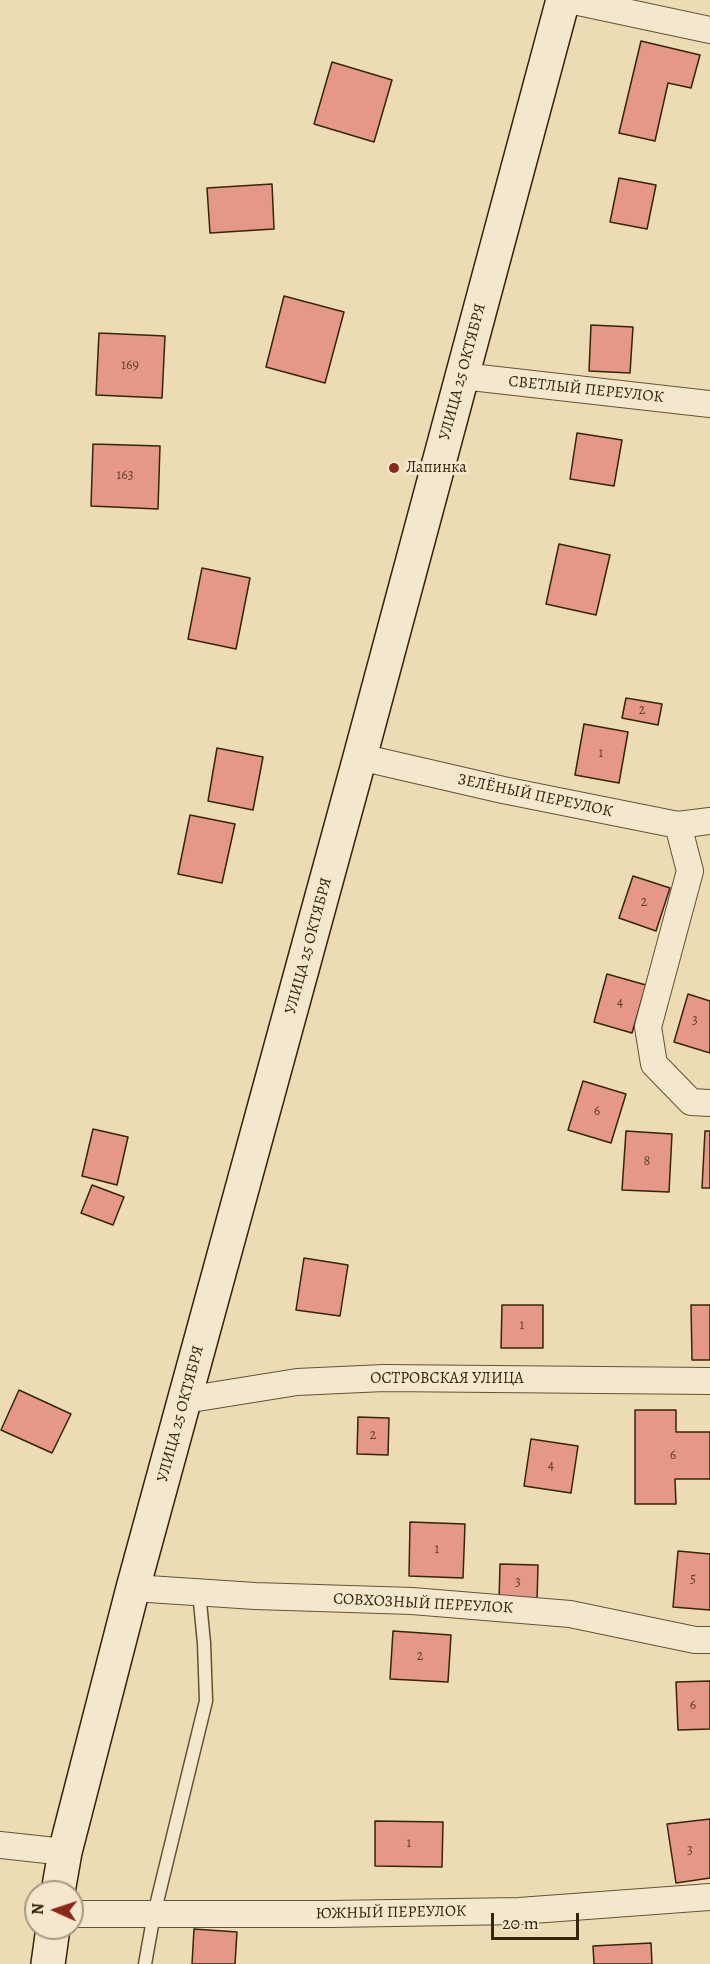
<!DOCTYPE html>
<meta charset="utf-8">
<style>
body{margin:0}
#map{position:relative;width:710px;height:1964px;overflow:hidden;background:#ecdcb3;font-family:Alegreya,serif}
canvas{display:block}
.north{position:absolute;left:24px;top:1880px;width:60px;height:60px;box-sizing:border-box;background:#f3e8ce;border:2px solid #a79a80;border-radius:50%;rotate:273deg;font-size:16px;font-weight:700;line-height:24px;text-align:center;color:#36240b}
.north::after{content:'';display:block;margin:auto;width:21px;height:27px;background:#8f2418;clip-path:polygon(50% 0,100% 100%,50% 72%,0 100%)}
.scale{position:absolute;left:491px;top:1913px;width:88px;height:27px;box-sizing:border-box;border:3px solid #36240b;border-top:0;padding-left:8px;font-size:18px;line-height:21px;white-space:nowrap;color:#36240b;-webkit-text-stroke:4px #f3e8ce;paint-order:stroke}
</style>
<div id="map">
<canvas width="710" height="1964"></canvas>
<div class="north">N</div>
<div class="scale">20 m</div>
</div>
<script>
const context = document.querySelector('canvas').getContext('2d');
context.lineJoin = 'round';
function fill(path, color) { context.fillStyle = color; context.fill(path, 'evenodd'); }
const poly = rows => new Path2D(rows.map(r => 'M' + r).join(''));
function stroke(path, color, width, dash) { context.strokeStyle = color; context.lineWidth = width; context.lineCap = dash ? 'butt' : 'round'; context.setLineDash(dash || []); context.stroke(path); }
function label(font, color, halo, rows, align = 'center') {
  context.font = font + ' Alegreya,serif'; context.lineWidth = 6; context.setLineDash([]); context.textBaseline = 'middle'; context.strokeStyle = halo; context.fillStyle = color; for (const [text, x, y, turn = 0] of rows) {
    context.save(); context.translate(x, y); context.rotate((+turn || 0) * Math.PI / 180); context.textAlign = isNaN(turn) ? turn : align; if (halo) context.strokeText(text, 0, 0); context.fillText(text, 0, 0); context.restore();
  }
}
const building = poly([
 [641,41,700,55,691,88,668,83,655,141,619,133,641,41],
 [332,62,392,80,374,142,314,124,332,62],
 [619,178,656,185,647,229,610,222,619,178],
 [272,184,274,229,210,233,207,188,272,184],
 [284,296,344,312,325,383,266,367,284,296],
 [591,325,633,327,630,373,589,371,591,325],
 [99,333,165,336,162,398,96,395,99,333],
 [577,433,622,440,614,486,570,479,577,433],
 [93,444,160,446,158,509,91,506,93,444],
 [559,544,610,555,596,615,546,604,559,544],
 [202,568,250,578,236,649,188,639,202,568],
 [626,698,662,704,658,725,622,718,626,698],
 [584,724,628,732,619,783,575,775,584,724],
 [217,748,263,757,253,810,208,801,217,748],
 [190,815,235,824,222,883,178,874,190,815],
 [633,876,670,888,656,931,619,918,633,876],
 [607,974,646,985,632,1033,594,1022,607,974],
 [688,994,710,1001,710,1053,674,1042,688,994],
 [583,1081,626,1094,611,1143,568,1130,583,1081],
 [93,1129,128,1137,117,1185,82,1176,93,1129],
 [626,1131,672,1134,669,1192,622,1190,626,1131],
 [705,1131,710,1131,710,1188,702,1188,705,1131],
 [92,1185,124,1197,113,1225,81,1213,92,1185],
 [304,1258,348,1265,340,1316,296,1310,304,1258],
 [502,1305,543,1305,543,1348,501,1348,502,1305],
 [691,1305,710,1305,710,1360,692,1360,691,1305],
 [19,1390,71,1414,52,1453,1,1430,19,1390],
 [635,1410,676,1410,676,1432,710,1432,710,1479,675,1479,676,1504,635,1504,635,1410],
 [358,1417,389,1418,388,1455,357,1454,358,1417],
 [531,1439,578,1446,571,1493,524,1486,531,1439],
 [410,1522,465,1524,463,1578,409,1576,410,1522],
 [678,1551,710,1554,710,1610,673,1607,678,1551],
 [500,1564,538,1565,537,1602,499,1601,500,1564],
 [393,1631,451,1635,448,1682,390,1679,393,1631],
 [710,1681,710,1729,678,1730,676,1682,710,1681],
 [710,1819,710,1878,676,1883,667,1824,710,1819],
 [375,1821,443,1822,442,1867,375,1866,375,1821],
 [194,1929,237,1932,235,1964,192,1964,194,1929],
 [651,1943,652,1964,594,1964,593,1946,651,1943]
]);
fill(building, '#e59788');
stroke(building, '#36240b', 1.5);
const lane = poly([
 [145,1964,154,1914,206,1701,204,1643,199,1592]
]);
const street = poly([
 [569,0,710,30],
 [462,376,710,404],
 [360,757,503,790,678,825,710,821],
 [678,825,690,871,648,1027,654,1064,691,1102,710,1103],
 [185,1400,297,1382,384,1378,710,1381],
 [133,1588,255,1596,412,1601,570,1614,695,1640,710,1640],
 [0,1845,65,1852],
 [72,1914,331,1914,519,1911,710,1897]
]);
const secondary = poly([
 [58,1892,65,1852,133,1588,360,757,563,0],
 [48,1964,53,1928]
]);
stroke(lane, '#645235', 15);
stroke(street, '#645235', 28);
stroke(secondary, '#36240b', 36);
stroke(lane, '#f3e8ce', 12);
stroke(street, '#f3e8ce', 26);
stroke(secondary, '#f3e8ce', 33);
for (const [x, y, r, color] of [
 [394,468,6,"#8f2418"]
]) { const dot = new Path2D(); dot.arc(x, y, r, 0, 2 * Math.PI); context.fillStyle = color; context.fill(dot); stroke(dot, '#f3e8ce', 2); }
label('14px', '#62412a', null, [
 ["169",130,366],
 ["163",125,476],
 ["2",642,711],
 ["1",601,754],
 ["2",644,903],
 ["4",620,1003],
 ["3",695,1021],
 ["6",597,1112],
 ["8",647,1162],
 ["1",522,1326],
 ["2",373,1436],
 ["6",673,1456],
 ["4",551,1466],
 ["1",437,1550],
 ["5",693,1580],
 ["3",518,1583],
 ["2",420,1657],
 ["6",693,1706],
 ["1",409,1844],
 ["3",690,1851]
]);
label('16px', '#36240b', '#f3e8ce', [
 ["УЛИЦА 25 ОКТЯБРЯ",463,372,-75],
 ["СВЕТЛЫЙ ПЕРЕУЛОК",586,390,6],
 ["ЗЕЛЁНЫЙ ПЕРЕУЛОК",535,796,12],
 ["УЛИЦА 25 ОКТЯБРЯ",309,946,-75],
 ["ОСТРОВСКАЯ УЛИЦА",447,1379],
 ["УЛИЦА 25 ОКТЯБРЯ",181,1414,-75],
 ["СОВХОЗНЫЙ ПЕРЕУЛОК",423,1604,3],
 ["ЮЖНЫЙ ПЕРЕУЛОК",391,1913,-1]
]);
label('16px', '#36240b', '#f3e8ce', [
 ["Лапинка",406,468]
], 'left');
</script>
